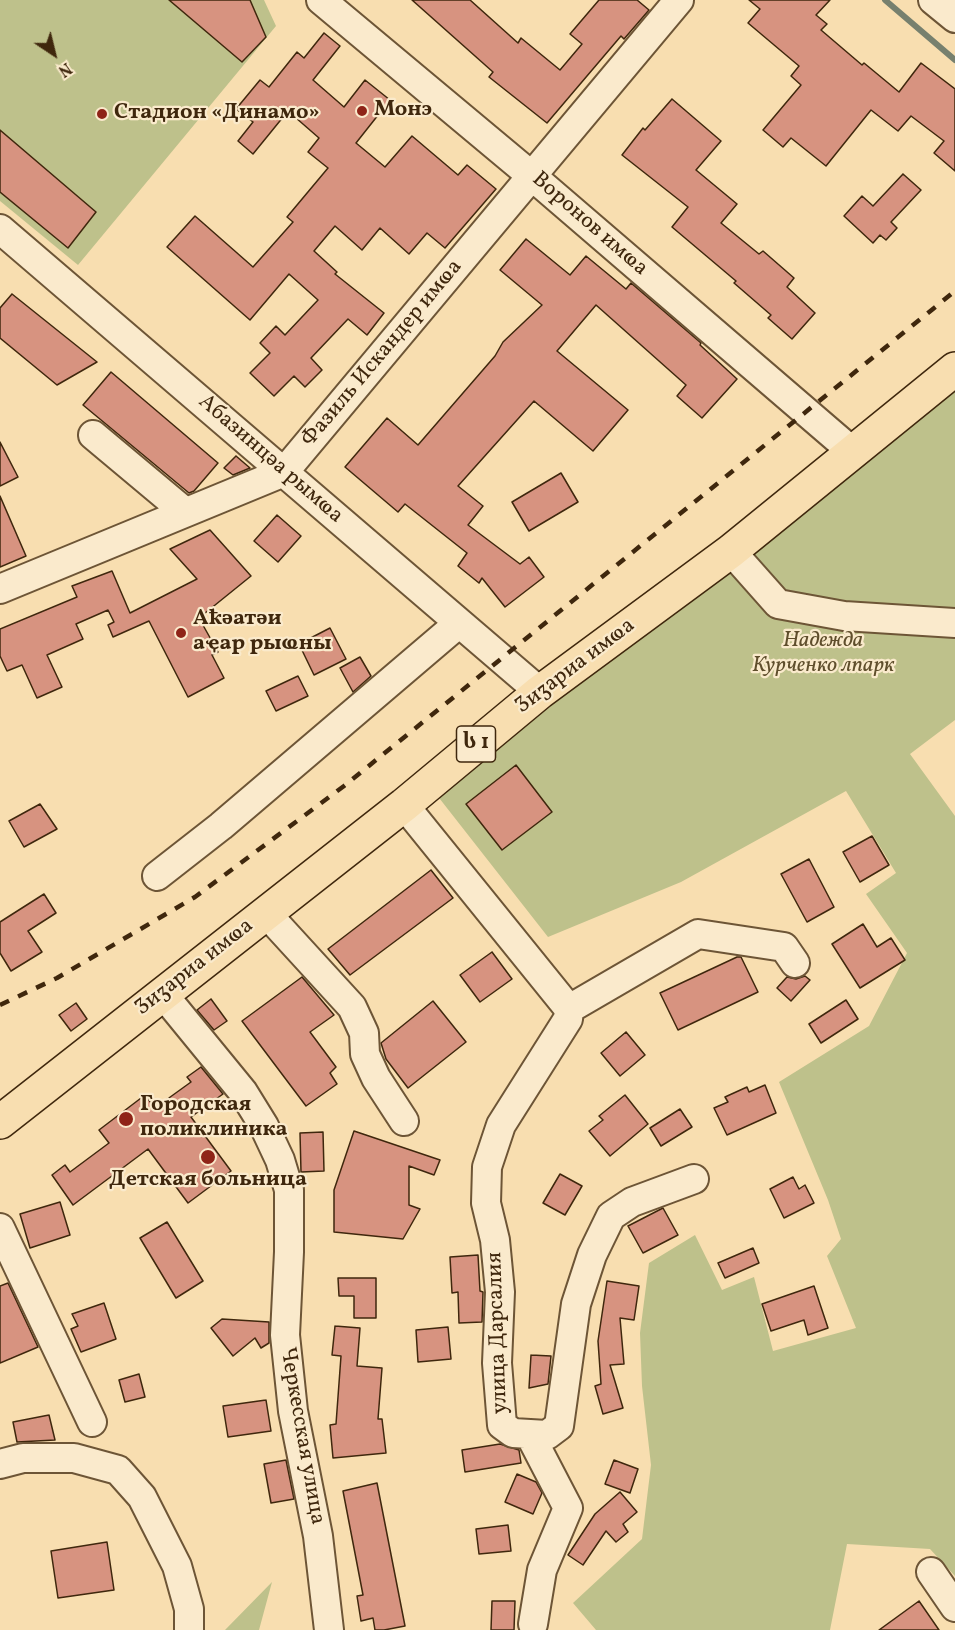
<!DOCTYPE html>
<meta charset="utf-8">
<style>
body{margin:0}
#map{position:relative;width:955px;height:1630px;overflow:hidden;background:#f8deb0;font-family:Vollkorn,serif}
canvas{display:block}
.north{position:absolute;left:24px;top:24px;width:60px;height:60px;-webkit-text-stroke:4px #faeacc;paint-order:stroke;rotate:145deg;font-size:16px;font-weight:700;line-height:24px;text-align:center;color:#3f270d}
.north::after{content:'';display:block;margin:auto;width:21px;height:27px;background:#3f270d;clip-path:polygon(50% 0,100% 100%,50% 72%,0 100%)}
</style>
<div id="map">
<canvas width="955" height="1630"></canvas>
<div class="north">N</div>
</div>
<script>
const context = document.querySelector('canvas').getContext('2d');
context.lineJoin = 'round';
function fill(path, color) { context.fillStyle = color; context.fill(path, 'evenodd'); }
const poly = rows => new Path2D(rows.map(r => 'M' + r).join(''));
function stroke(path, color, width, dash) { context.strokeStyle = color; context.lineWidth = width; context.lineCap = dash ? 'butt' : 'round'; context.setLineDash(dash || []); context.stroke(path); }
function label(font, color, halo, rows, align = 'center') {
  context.font = font + ' Vollkorn,"Noto Serif Georgian",serif'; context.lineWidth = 4.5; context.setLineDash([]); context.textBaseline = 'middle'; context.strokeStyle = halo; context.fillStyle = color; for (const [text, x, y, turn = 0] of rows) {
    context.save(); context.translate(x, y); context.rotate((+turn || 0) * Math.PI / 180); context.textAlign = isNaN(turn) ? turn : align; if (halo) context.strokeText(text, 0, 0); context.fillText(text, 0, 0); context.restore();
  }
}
fill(poly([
 [0,0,264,0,276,26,78,265,0,201],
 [955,386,955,720,910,754,955,816,955,1576,930,1549,847,1544,830,1630,596,1630,573,1603,642,1539,651,1465,642,1386,640,1333,649,1263,695,1235,722,1290,754,1277,773,1351,856,1328,827,1256,841,1239,828,1200,779,1082,869,1026,907,953,866,894,896,873,846,791,681,882,548,937,436,794],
 [272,1582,259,1630,225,1630]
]), '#bec18b');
stroke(poly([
 [885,0,955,60]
]), '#77806e', 6);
const building = poly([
 [169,0,250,0,266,37,242,62,169,0],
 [412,0,470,0,518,43,521,38,560,70,582,44,570,34,599,0,637,0,649,10,624,39,621,36,547,123,489,77,493,72,412,0],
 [749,0,830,0,816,15,827,24,821,30,862,65,864,63,899,92,921,63,955,89,955,171,934,153,944,141,911,116,898,131,871,110,826,166,791,138,783,147,763,130,801,85,791,76,799,66,748,23,760,9,749,0],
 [324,33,340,46,313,80,344,107,365,80,390,100,356,143,385,167,412,136,458,175,467,165,496,189,445,248,427,233,409,254,380,228,362,250,335,226,314,251,337,272,335,274,384,313,367,335,348,319,311,358,322,370,305,387,294,376,274,396,250,373,270,353,260,343,276,326,285,335,318,300,289,274,250,320,167,247,195,216,253,267,293,222,287,217,328,168,308,152,319,138,288,111,253,154,238,141,253,122,236,109,260,80,269,87,297,52,304,58,324,33],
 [672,99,721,141,696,170,737,204,721,223,759,254,763,251,794,278,787,287,815,313,792,339,768,318,771,315,734,283,736,281,672,227,688,207,622,155,643,128,645,130,672,99],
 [0,130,96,212,68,248,0,192,0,130],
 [903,174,921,190,891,222,897,228,886,240,880,235,873,243,844,216,862,196,873,206,903,174],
 [526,239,570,275,586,256,626,289,631,283,701,343,700,345,737,379,702,418,677,396,686,385,596,305,557,351,628,410,593,451,534,401,458,486,483,506,468,525,520,564,529,557,544,577,505,607,482,578,479,583,458,566,467,553,405,504,398,512,345,467,387,418,418,445,495,356,503,342,542,305,500,270,526,239],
 [12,294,97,362,57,385,0,338,0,308,12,294],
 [111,372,218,463,194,491,189,493,83,405,111,372],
 [0,442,18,477,0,486,0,442],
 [236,456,250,468,233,475,224,468,236,456],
 [561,473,578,502,529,531,512,502,561,473],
 [0,496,26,556,0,567,0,496],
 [277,515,301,536,278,562,254,541,277,515],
 [210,530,251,576,199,618,218,652,212,655,224,678,188,697,149,621,113,637,108,625,114,622,108,610,76,624,83,639,47,655,62,687,37,698,22,665,7,671,0,656,0,629,77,597,72,586,112,571,130,613,197,579,170,549,210,530],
 [330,628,346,659,314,675,299,644,330,628],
 [360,657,371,676,353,692,340,668,360,657],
 [298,676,308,696,276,711,266,691,298,676],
 [516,765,552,812,502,850,466,804,516,765],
 [40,804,57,829,24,847,9,821,40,804],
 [872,836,889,865,860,882,843,852,872,836],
 [809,859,834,907,807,922,781,874,809,859],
 [431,870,453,898,350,975,328,949,431,870],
 [44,894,56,913,28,931,42,952,11,971,0,953,0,922,44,894],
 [863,924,877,947,891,938,905,960,860,988,832,944,863,924],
 [492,952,512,979,480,1002,460,975,492,952],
 [737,957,741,957,758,992,678,1030,660,993,737,957],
 [805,976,810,980,791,1001,777,988,787,977,796,979,805,976],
 [302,977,334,1015,310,1032,336,1067,330,1073,337,1084,306,1106,242,1021,302,977],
 [211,999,227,1021,214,1030,197,1010,211,999],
 [846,1000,858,1019,821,1043,809,1024,846,1000],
 [433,1001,466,1042,408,1088,386,1059,381,1043,433,1001],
 [76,1003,87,1019,71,1031,59,1015,76,1003],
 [626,1032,645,1055,620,1076,601,1053,626,1032],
 [201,1067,223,1094,191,1117,231,1171,188,1203,148,1149,73,1205,52,1175,65,1165,70,1172,109,1143,99,1130,145,1095,155,1108,191,1082,187,1077,201,1067],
 [765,1085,776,1113,727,1135,714,1108,728,1102,725,1097,747,1087,749,1092,765,1085],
 [625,1095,648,1124,610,1156,589,1131,603,1120,599,1116,625,1095],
 [680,1109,692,1127,661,1146,650,1128,680,1109],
 [354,1131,440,1160,434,1175,409,1166,409,1205,420,1209,403,1239,334,1232,334,1190,354,1131],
 [323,1132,324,1171,301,1172,300,1133,323,1132],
 [560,1174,582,1186,565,1215,543,1203,560,1174],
 [793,1177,799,1189,805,1185,814,1203,784,1218,770,1189,793,1177],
 [60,1202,70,1235,30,1248,20,1214,60,1202],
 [663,1208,678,1235,643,1253,628,1226,663,1208],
 [167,1222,203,1281,176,1298,140,1238,167,1222],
 [753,1248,759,1263,725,1278,718,1263,753,1248],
 [478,1255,480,1291,483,1292,482,1322,459,1323,458,1292,452,1293,450,1257,478,1255],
 [338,1278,376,1278,376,1318,354,1318,354,1296,339,1296,338,1278],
 [607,1281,639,1286,634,1320,620,1318,624,1364,610,1365,623,1408,603,1414,595,1386,601,1384,598,1341,607,1281],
 [8,1283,38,1347,0,1363,0,1286,8,1283],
 [814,1286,828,1328,808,1335,804,1320,771,1331,762,1304,814,1286],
 [104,1303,116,1339,81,1352,71,1329,78,1326,72,1314,104,1303],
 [222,1319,269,1322,269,1343,261,1348,255,1338,233,1356,211,1328,222,1319],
 [335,1326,360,1328,357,1366,382,1368,378,1419,382,1419,386,1453,333,1458,330,1425,336,1424,341,1356,332,1355,335,1326],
 [448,1327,451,1359,418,1362,416,1330,448,1327],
 [531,1355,551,1356,548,1384,529,1388,531,1355],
 [139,1374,145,1397,125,1402,119,1380,139,1374],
 [266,1400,271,1431,228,1437,223,1406,266,1400],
 [49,1415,55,1440,17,1442,13,1422,49,1415],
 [500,1444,519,1450,521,1463,465,1472,462,1450,500,1444],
 [286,1460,294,1499,271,1503,264,1464,286,1460],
 [614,1460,638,1469,630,1493,605,1484,614,1460],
 [517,1474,536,1482,542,1493,533,1514,505,1502,517,1474],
 [377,1483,405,1626,384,1630,375,1630,373,1618,361,1621,357,1596,363,1595,343,1491,377,1483],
 [620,1492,637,1512,623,1524,628,1532,616,1542,606,1531,583,1565,568,1555,595,1514,620,1492],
 [508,1525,511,1551,479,1554,476,1529,508,1525],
 [107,1542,114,1590,58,1598,51,1551,107,1542],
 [492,1601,515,1601,514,1630,491,1630,492,1601],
 [919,1601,939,1630,879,1630,919,1601]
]);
fill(building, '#d79380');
stroke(building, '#3f270d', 1.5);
const minor = poly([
 [321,0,533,177,854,453],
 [933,0,955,18],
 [0,229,540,692],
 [93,435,185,512],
 [731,551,778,604,844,616,955,623],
 [0,589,284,472,679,0],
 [404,805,569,1009,568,1019,501,1125,487,1167,486,1203,495,1240,500,1292,497,1363,502,1425,513,1433,547,1435,559,1426,576,1304,592,1255,611,1216,632,1202,694,1179],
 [157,876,221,826,458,624],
 [266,913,352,1007,364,1033,365,1054,376,1078,404,1121],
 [162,993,243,1092,264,1126,280,1160,289,1190,289,1252,285,1335,293,1411,318,1536,329,1630],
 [569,1009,698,934,784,947,795,963],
 [0,1228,92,1422],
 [530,1435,568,1508,542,1570,533,1624],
 [0,1464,23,1458,74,1458,118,1470,142,1497,177,1566,189,1609,189,1630],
 [931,1572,955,1607]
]);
const highway = poly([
 [0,1122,404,805,540,692,731,551,955,369]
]);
stroke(minor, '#6d5536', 32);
stroke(highway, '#3f270d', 36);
stroke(minor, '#faeacc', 28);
stroke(highway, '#f8deb0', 33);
stroke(poly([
 [0,1005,57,978,195,897,344,786,955,291]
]), '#3f270d', 4.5, [10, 10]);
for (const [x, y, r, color] of [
 [362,111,6,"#8f2418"],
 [102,114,6,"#8f2418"],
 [181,633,6,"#8f2418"],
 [126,1119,8,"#8f2418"],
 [208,1157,8,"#8f2418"]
]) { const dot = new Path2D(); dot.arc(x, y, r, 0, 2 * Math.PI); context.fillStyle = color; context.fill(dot); stroke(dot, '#faeacc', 2); }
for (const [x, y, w] of [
 [476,744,39]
]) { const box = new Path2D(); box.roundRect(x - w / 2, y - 18, w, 36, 4.5); context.fillStyle = '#faeacc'; context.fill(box); stroke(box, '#3f270d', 1.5); }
label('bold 21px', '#3f270d', null, [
 ["ს 1",476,744]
]);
label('bold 22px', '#3f270d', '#faeacc', [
 ["Монэ",374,111],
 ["Cтадион «Динамо»",114,114],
 ["Аҟәатәи",193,620],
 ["аҿар рыҩны",193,645],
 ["Городская",140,1106],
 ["поликлиника",140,1131],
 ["Детская больница",208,1181,"center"]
], 'left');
label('22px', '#3f270d', '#faeacc', [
 ["Воронов имҩа",589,225,41],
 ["Фазиль Искандер имҩа",383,354,-50],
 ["Абазинцәа рымҩа",270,460,41],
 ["Ӡиӡариа имҩа",576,667,-37],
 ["Ӡиӡариа имҩа",195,968,-38],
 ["улица Дарсалия",499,1333,-92],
 ["Черкесская улица",301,1436,80]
]);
label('italic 22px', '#5f4e2c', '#faeacc', [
 ["Надежда",823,642],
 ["Курченко лпарк",823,667]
]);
</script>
